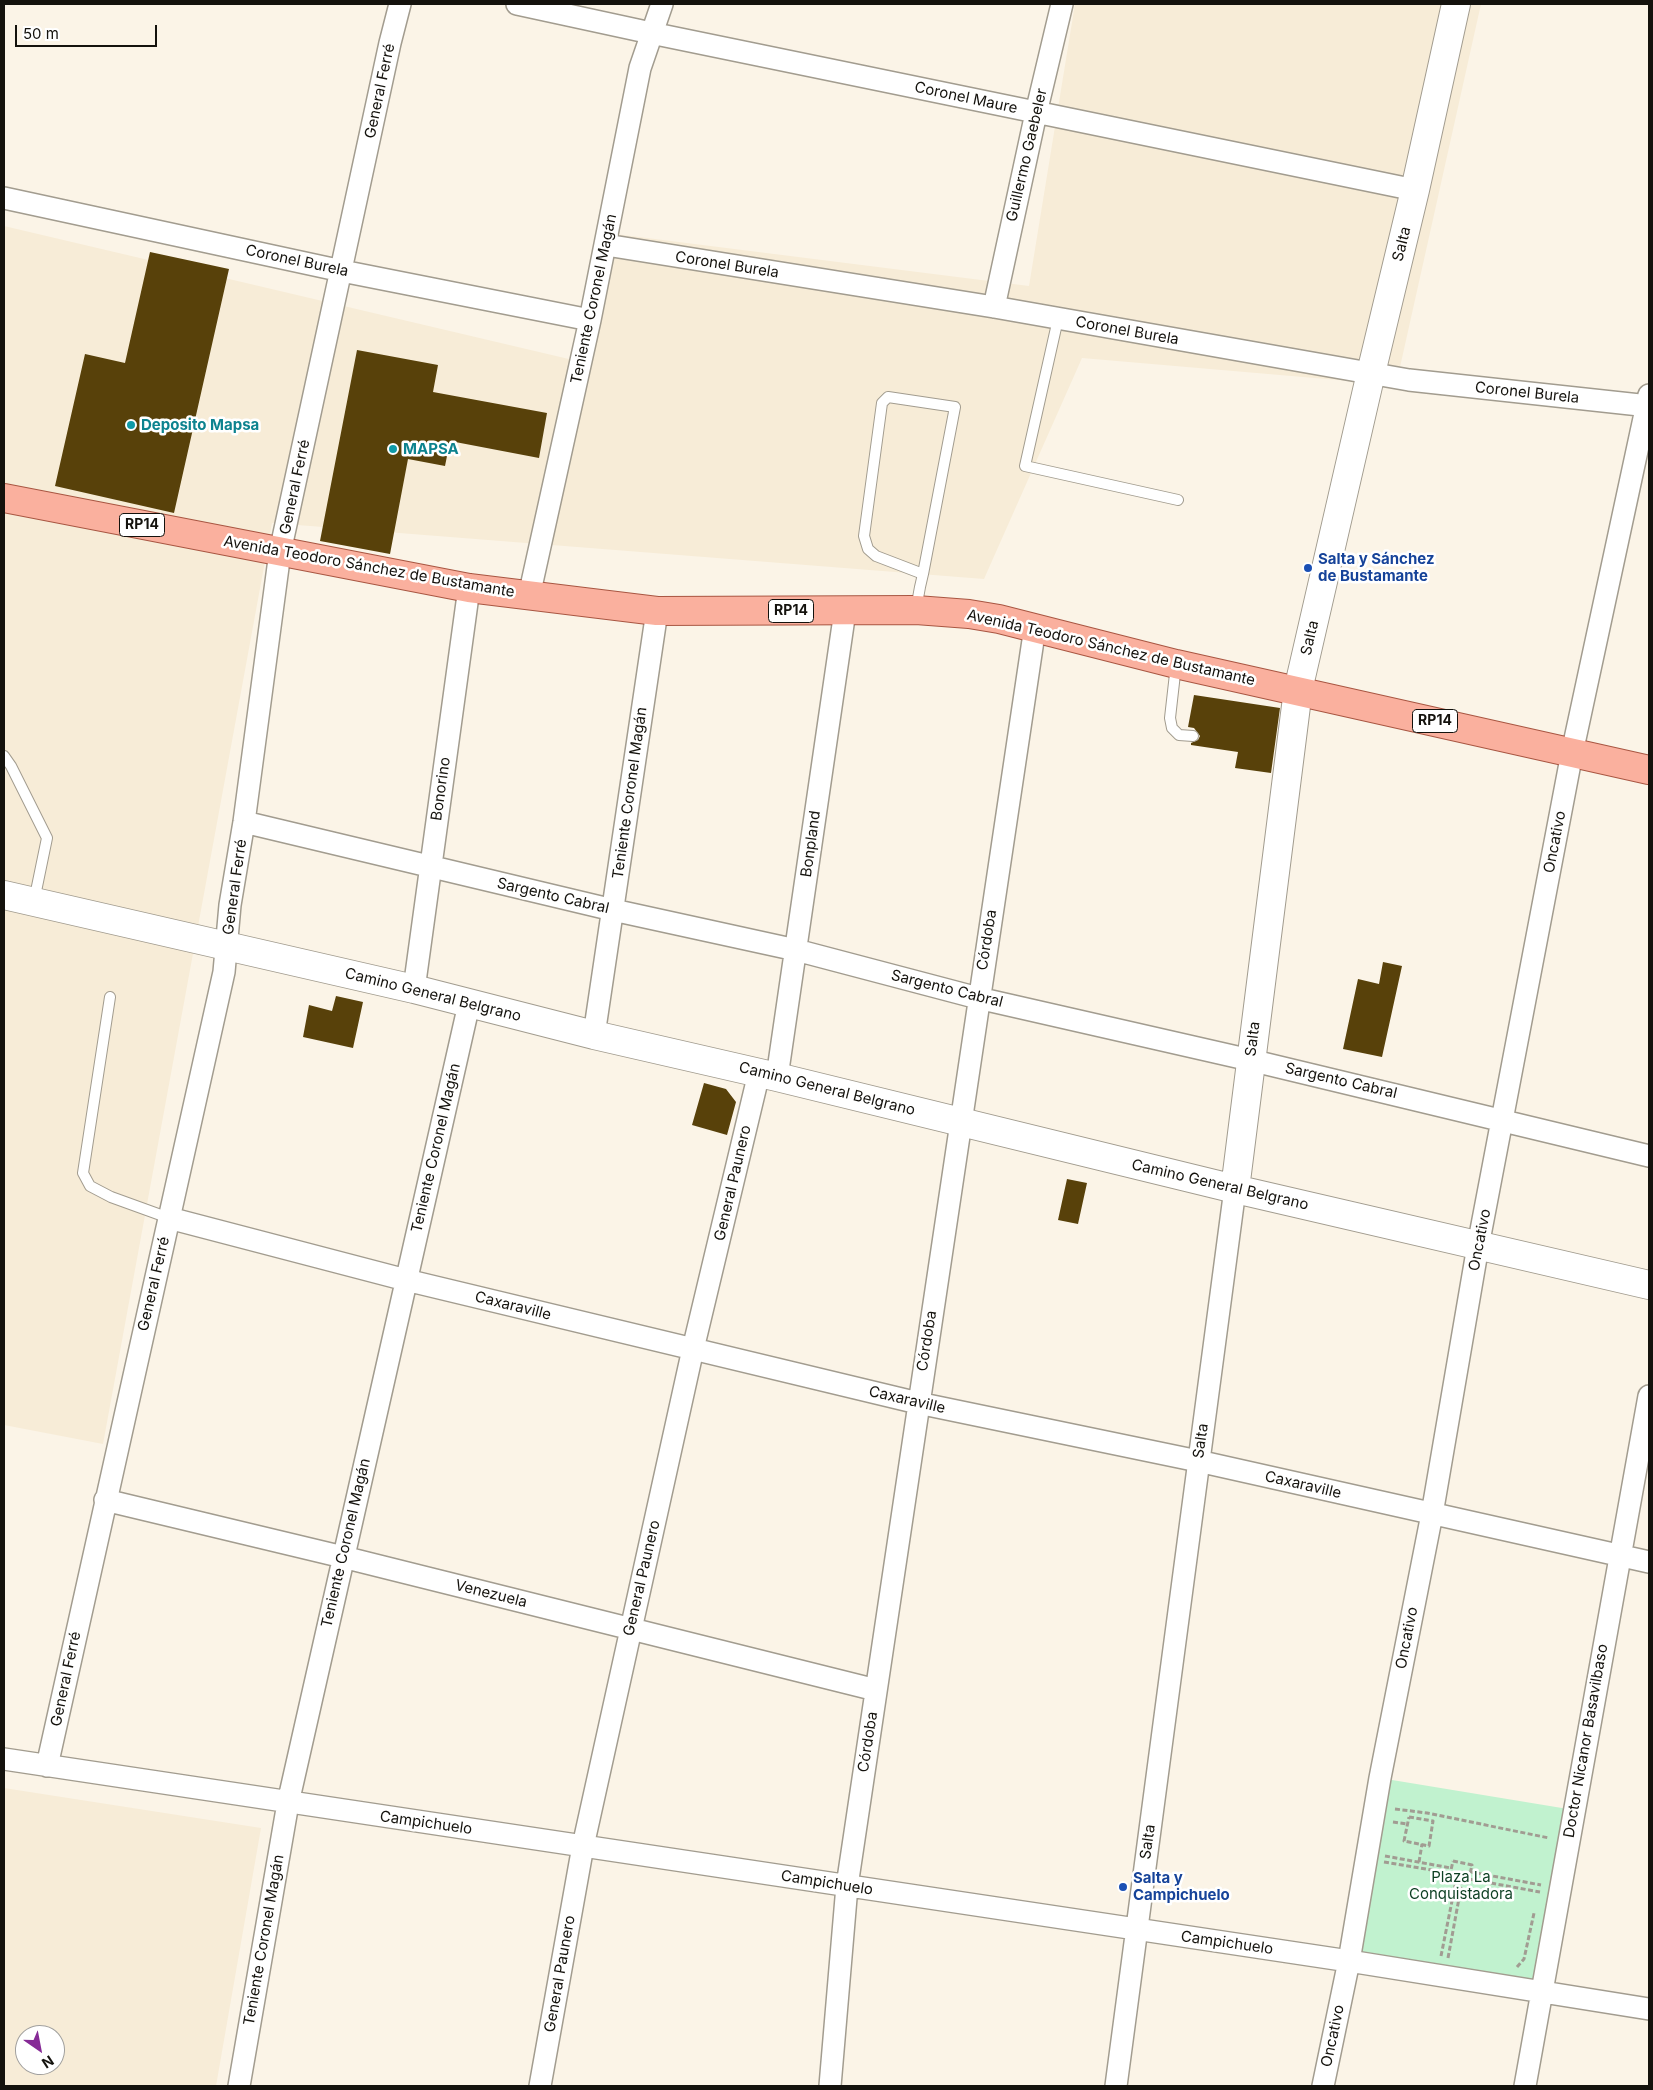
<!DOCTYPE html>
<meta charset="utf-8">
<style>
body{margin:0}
#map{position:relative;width:1653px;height:2090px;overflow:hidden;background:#fbf4e7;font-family:Inter,sans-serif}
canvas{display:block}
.frame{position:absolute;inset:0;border:5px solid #14120d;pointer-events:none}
.north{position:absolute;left:15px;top:2025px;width:50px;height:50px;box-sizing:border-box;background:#fff;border:1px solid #a1a09e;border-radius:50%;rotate:147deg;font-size:14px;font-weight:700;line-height:20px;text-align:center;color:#14120d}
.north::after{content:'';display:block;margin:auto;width:18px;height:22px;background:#862a96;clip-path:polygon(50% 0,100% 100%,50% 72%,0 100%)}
.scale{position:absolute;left:15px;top:25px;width:142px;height:22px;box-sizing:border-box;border:2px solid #14120d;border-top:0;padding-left:6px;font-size:15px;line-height:18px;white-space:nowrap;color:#14120d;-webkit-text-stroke:4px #fff;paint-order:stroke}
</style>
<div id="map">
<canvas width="1653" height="2090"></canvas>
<div class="frame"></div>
<div class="north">N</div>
<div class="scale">50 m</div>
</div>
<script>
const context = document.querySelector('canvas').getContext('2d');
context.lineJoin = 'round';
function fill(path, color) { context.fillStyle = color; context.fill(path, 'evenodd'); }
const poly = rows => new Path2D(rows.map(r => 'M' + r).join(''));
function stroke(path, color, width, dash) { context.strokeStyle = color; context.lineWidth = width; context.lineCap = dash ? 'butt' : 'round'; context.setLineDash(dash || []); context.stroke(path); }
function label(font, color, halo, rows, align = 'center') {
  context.font = font + ' Inter,sans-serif'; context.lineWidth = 5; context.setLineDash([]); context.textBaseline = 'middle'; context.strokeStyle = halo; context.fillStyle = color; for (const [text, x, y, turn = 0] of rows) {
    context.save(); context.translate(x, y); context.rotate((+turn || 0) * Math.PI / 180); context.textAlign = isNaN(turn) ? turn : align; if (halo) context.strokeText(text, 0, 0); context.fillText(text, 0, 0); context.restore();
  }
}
fill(poly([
 [1075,4,1481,4,1396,385,1082,358,984,579,272,523,103,1444,4,1425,4,226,590,364,599,232,1029,286],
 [4,1788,261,1828,216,2086,4,2086],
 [25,2035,55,2035,55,2065,25,2065]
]), '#f7ecd7');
fill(poly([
 [1380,1778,1574,1810,1542,1993,1349,1961]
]), '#c1f2cf');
fill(poly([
 [150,252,229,269,174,513,55,486,85,354,125,363],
 [357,350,438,365,433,392,547,413,539,458,450,441,445,466,408,459,390,554,320,541],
 [1194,695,1280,708,1271,773,1235,768,1238,752,1191,745,1191,743,1198,740,1200,736,1194,728,1188,727],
 [1383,962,1402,966,1382,1057,1343,1049,1358,979,1379,984],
 [336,996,363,1002,353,1048,303,1037,309,1005,332,1011],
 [704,1083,726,1089,736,1102,727,1135,692,1125],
 [1067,1179,1087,1183,1078,1224,1058,1220]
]), '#58410a');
const lane = poly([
 [1058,319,1025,466,1178,500],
 [916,609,920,587,923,574,955,407,888,397,882,403,864,536,868,549,876,556,923,574],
 [1176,665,1170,718,1172,728,1179,735,1193,736],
 [4,756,11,766,47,838,34,901],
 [110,997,83,1173,90,1186,111,1197,169,1218]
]);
const street = poly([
 [517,4,651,33,1415,190],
 [4,198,342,271,590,320],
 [606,245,994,307,1409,380,1649,406],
 [994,307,1036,113,1062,4],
 [529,596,590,320,640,68,662,4],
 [244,822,613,910,796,950,978,998,1250,1060,1649,1156],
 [414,989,469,588],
 [594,1035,657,611],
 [777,1077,845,611],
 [169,1218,406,1280,918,1403,1198,1461,1649,1562],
 [105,1500,343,1557,876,1690],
 [4,1759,1349,1961,1649,2009],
 [47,1766,224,972,230,905,244,822,280,552,390,43,400,4],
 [239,2086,288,1803,469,1004],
 [540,2086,583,1846,693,1349,759,1073],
 [830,2086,847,1886,1035,627],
 [1116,2086,1235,1189],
 [1323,2086,1349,1961,1380,1778,1432,1514,1478,1246,1572,753,1649,395],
 [1525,2086,1649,1396]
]);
const secondary = poly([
 [4,895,414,989,594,1035,777,1077,1235,1189,1649,1285],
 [1235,1189,1298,690,1371,373,1415,190,1456,4]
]);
const primary = poly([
 [4,498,469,588,657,611,916,610,969,614,999,619,1176,664,1649,770]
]);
stroke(lane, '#a29c8f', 12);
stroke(street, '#a29c8f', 24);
stroke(secondary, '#a29c8f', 30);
stroke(primary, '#a85642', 30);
stroke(poly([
 [1395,1809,1427,1813,1549,1838],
 [1409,1817,1433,1821,1429,1846,1404,1841,1409,1817],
 [1393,1822,1407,1824],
 [1385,1856,1451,1868],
 [1453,1861,1472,1865,1468,1883,1449,1879,1453,1861],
 [1384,1862,1450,1873],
 [1419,1862,1422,1844],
 [1471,1872,1541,1885],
 [1469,1879,1540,1892],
 [1441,1956,1456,1881],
 [1448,1958,1462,1882],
 [1517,1967,1524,1959,1534,1913]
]), '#a19c92', 3, [5, 2.5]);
stroke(lane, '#fff', 10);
stroke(street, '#fff', 21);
stroke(secondary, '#fff', 28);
stroke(primary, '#fab09e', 28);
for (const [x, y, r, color] of [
 [131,425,5,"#0f9aa8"],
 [393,449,5,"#0f9aa8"],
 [1308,568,5,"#1a4fb4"],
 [1123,1887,5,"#1a4fb4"]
]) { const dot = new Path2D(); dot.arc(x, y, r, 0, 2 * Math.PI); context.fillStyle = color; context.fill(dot); stroke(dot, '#fff', 2); }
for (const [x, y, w] of [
 [142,525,45],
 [791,611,45],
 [1435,721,45]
]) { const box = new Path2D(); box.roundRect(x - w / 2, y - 11.5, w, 23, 4); context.fillStyle = '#fff'; context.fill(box); stroke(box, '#14120d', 1); }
label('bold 14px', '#14120d', null, [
 ["RP14",142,525],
 ["RP14",791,611],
 ["RP14",1435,721]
]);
label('15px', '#14120d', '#fff', [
 ["General Ferré",380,91,-78],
 ["Coronel Maure",966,98,12],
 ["Guillermo Gaebeler",1027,155,-77],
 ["Salta",1402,244,-76],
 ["Coronel Burela",297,261,12],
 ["Coronel Burela",727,265,9],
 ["Teniente Coronel Magán",594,299,-78],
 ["Coronel Burela",1127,331,10],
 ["Coronel Burela",1527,393,6],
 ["General Ferré",295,487,-78],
 ["Avenida Teodoro Sánchez de Bustamante",369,567,10],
 ["Salta",1310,638,-77],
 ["Avenida Teodoro Sánchez de Bustamante",1111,648,13],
 ["Bonorino",441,789,-82],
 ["Teniente Coronel Magán",630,793,-82],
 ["Oncativo",1555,842,-79],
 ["Bonpland",811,844,-82],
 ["General Ferré",235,887,-82],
 ["Sargento Cabral",553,896,13],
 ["Córdoba",987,940,-81],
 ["Sargento Cabral",947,989,14],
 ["Camino General Belgrano",433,995,14],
 ["Salta",1253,1039,-83],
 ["Sargento Cabral",1341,1081,13],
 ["Camino General Belgrano",827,1089,14],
 ["Teniente Coronel Magán",436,1148,-77],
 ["General Paunero",733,1183,-77],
 ["Camino General Belgrano",1220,1185,13],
 ["Oncativo",1480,1240,-79],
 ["General Ferré",154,1284,-77],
 ["Caxaraville",513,1306,14],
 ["Córdoba",927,1341,-81],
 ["Caxaraville",907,1400,13],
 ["Salta",1201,1441,-82],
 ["Caxaraville",1303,1485,13],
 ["Teniente Coronel Magán",346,1543,-77],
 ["General Paunero",642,1578,-77],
 ["Venezuela",491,1594,14],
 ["Oncativo",1407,1638,-79],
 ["General Ferré",66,1679,-78],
 ["Doctor Nicanor Basavilbaso",1586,1741,-80],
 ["Córdoba",868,1742,-81],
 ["Campichuelo",426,1823,8],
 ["Salta",1148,1842,-82],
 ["Campichuelo",827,1883,9],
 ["Teniente Coronel Magán",264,1940,-80],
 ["Campichuelo",1227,1943,8],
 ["General Paunero",560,1974,-80],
 ["Oncativo",1333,2036,-78]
]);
label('bold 15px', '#0d838f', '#fff', [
 ["Deposito Mapsa",141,425],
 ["MAPSA",403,449]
], 'left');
label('bold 15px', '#164399', '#fff', [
 ["Salta y Sánchez",1318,559],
 ["de Bustamante",1318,576],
 ["Salta y",1133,1878],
 ["Campichuelo",1133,1895]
], 'left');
label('15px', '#0c3f22', '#fff', [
 ["Plaza La",1461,1877],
 ["Conquistadora",1461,1894]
]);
</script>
